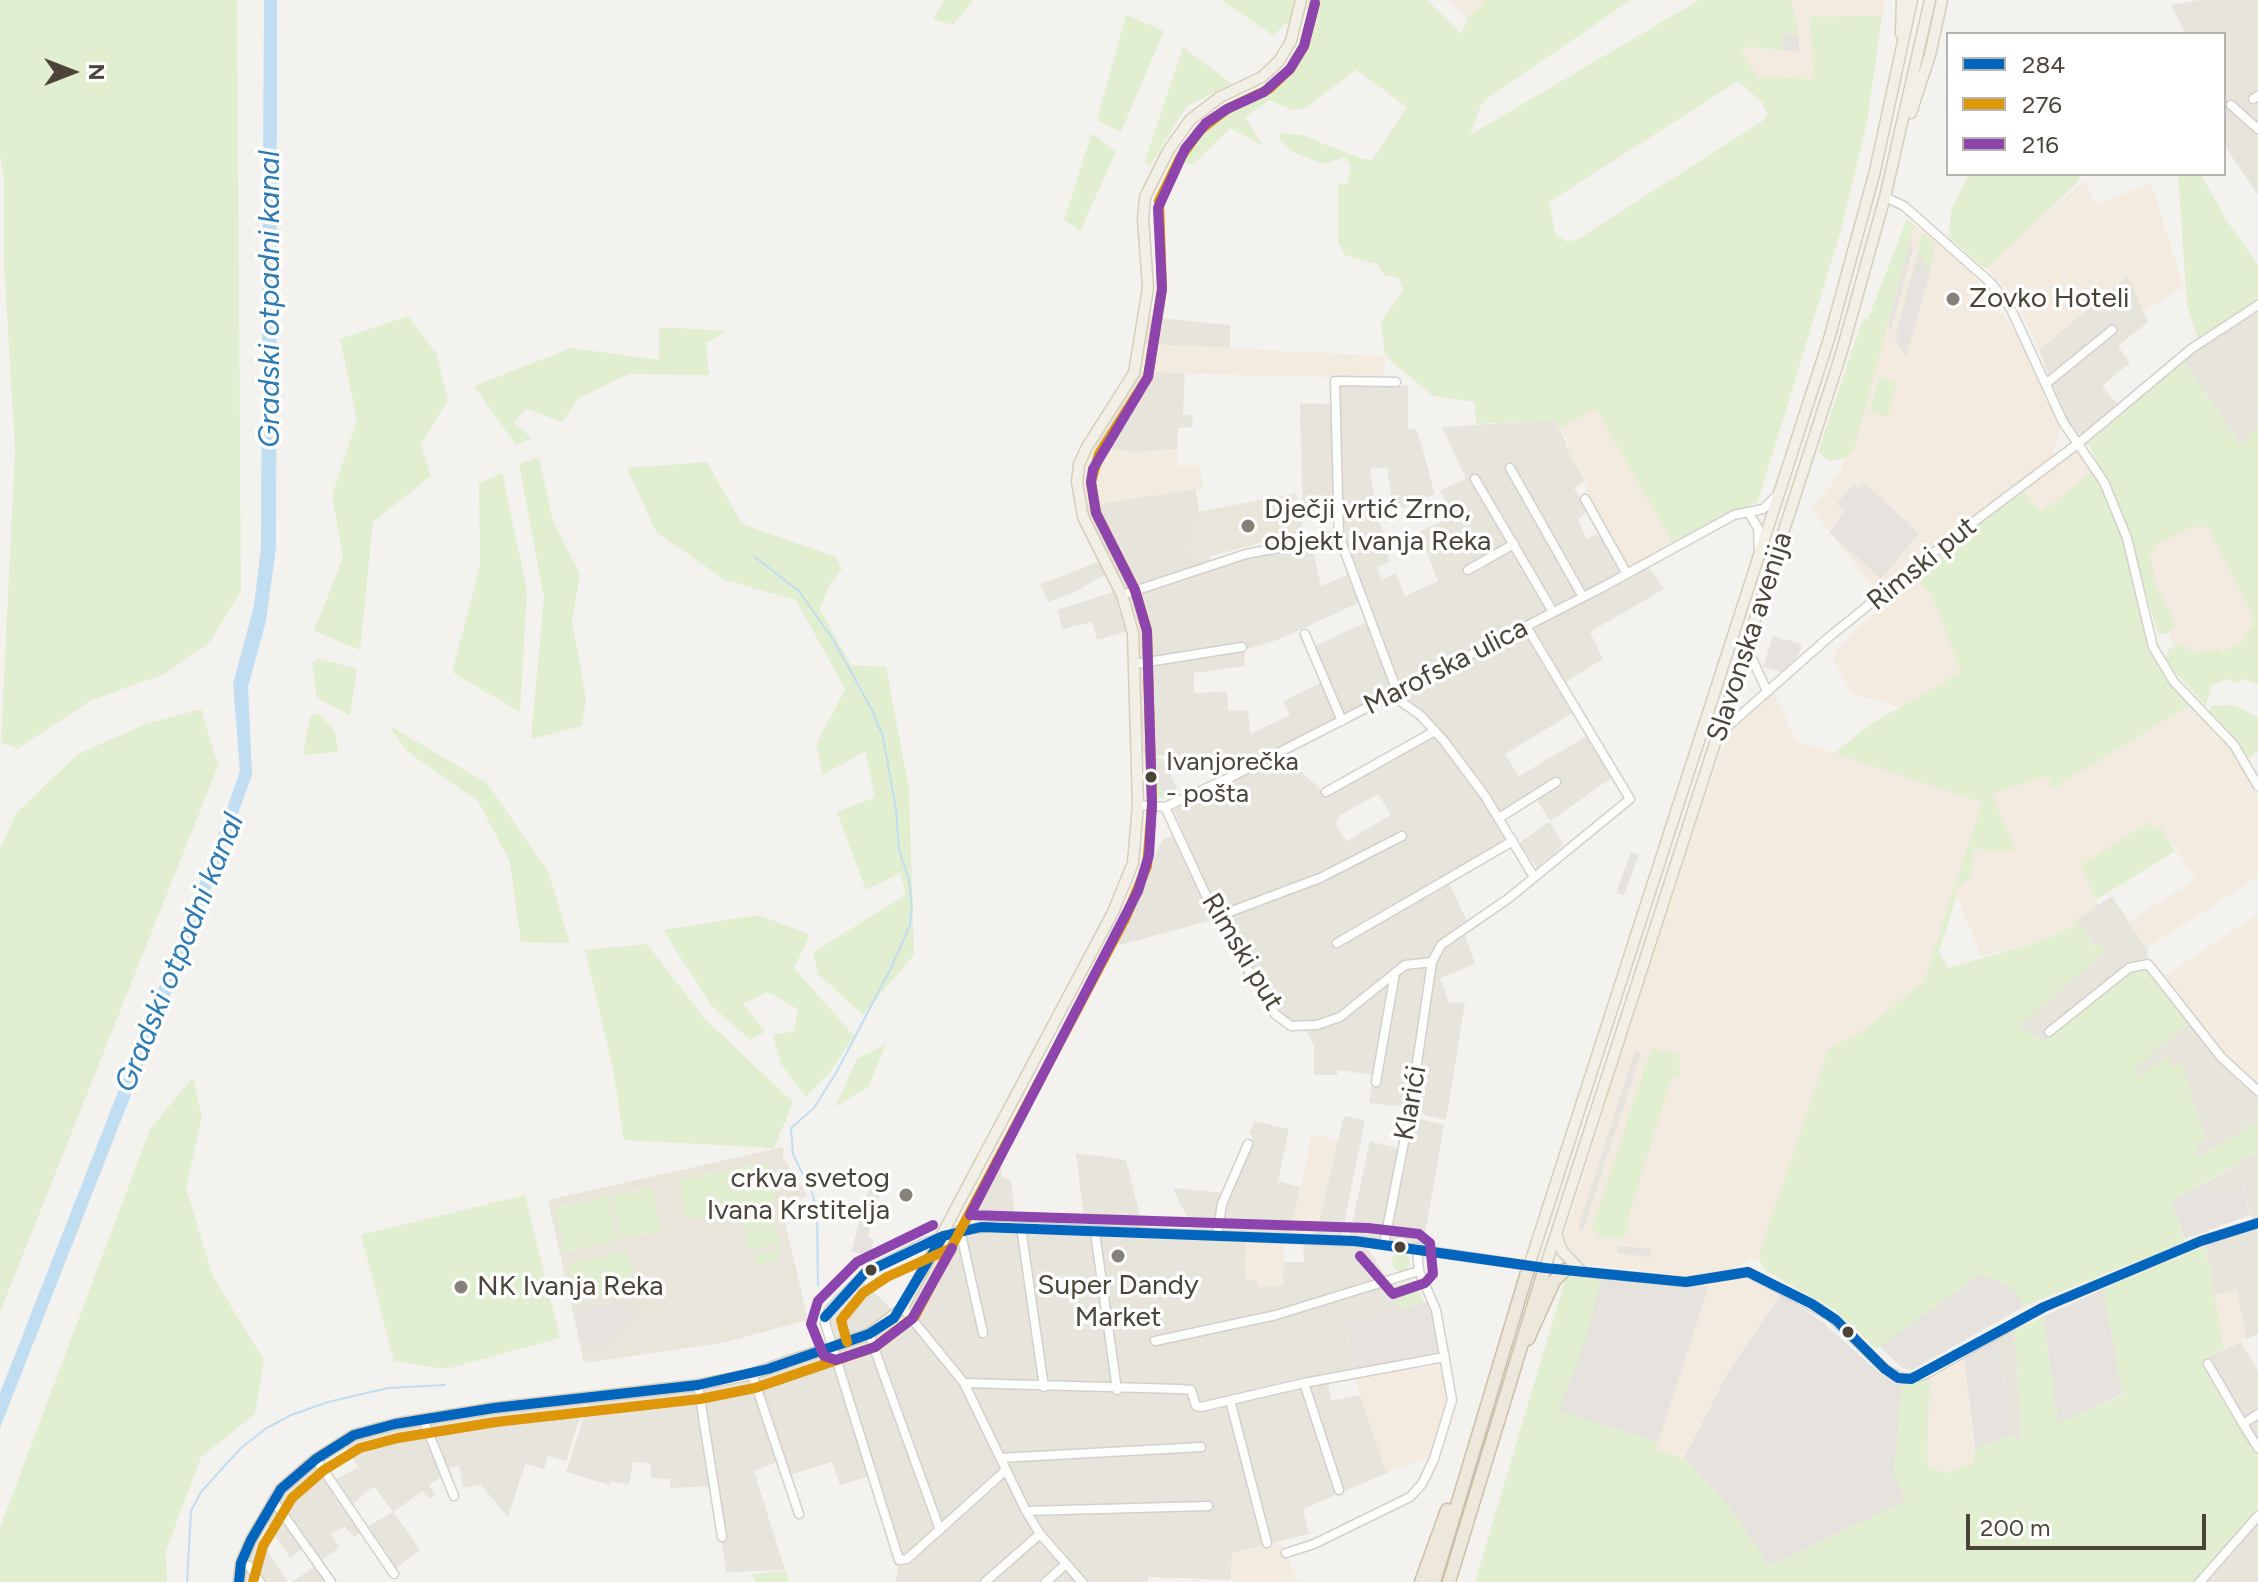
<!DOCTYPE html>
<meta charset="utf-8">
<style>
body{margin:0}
#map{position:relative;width:2258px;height:1582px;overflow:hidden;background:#f4f2ee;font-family:Figtree,sans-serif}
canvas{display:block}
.legend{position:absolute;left:1946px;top:32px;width:280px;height:144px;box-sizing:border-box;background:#fff;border:2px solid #b7b4b0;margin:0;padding:10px 14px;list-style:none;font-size:24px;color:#4b4439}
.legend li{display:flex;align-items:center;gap:16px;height:40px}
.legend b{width:40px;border:2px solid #b7b4b0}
.north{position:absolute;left:32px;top:32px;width:80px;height:80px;-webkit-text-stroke:6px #fff;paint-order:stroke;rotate:90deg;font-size:22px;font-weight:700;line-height:32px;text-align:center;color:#4b4439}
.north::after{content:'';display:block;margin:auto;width:28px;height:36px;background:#4b4439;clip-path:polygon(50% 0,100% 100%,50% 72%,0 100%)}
.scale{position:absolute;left:1966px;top:1514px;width:240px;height:36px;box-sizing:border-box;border:4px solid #4b4439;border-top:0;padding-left:10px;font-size:24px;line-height:28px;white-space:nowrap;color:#4b4439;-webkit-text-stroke:6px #fff;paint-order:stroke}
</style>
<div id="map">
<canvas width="2258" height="1582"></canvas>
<ul class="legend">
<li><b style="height:10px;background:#0065bd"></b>284</li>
<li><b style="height:10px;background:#dd9709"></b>276</li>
<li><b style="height:10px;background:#8e44ad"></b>216</li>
</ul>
<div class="north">N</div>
<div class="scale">200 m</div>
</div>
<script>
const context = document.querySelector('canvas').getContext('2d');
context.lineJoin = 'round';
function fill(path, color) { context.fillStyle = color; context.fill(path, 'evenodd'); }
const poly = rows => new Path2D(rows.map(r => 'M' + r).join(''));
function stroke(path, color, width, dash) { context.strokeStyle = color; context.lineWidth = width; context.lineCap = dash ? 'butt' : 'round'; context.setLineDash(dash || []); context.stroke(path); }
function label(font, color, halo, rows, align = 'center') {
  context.font = font + ' Figtree,sans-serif'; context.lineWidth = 7; context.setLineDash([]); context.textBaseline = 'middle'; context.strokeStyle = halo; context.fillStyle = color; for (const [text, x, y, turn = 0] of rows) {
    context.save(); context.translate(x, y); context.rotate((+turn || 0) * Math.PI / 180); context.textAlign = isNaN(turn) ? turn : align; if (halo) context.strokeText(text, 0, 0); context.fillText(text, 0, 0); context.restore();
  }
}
fill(poly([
 [2199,0,2258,0,2258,195,2224,145,2224,34,2186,34,2171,5],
 [2128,275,2148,322,2118,346,2130,363,2102,386,2118,405,2086,432,2078,434,2065,419,2039,350],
 [2258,312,2258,424,2242,447,2183,361,2227,329],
 [1148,317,1230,325,1230,348,1145,344],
 [1139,372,1185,372,1183,414,1193,416,1192,427,1178,428,1177,449,1135,452,1092,446,1122,404],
 [1341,384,1408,386,1408,428,1417,430,1435,494,1394,512,1387,467,1370,469,1378,520,1389,545,1385,547,1390,561,1377,568,1382,580,1396,573,1405,596,1438,581,1419,532,1453,516,1440,490,1466,479,1442,427,1555,420,1585,481,1574,488,1587,510,1578,520,1587,539,1600,533,1626,578,1649,567,1664,589,1590,632,1603,659,1557,687,1573,713,1505,754,1519,776,1587,736,1613,777,1550,821,1532,792,1496,817,1509,840,1446,877,1467,921,1461,924,1475,964,1440,978,1449,1003,1465,1002,1446,1120,1405,1110,1405,1107,1369,1103,1374,1075,1338,1070,1337,1075,1314,1075,1314,1045,1302,1023,1291,1021,1279,1013,1220,918,1120,945,1115,936,1163,839,1183,833,1173,808,1253,769,1252,757,1142,755,1135,629,1097,640,1092,622,1062,629,1057,610,1123,589,1113,570,1075,592,1048,602,1040,584,1107,559,1085,506,1195,489,1211,568,1311,543,1321,586,1354,572,1345,543,1342,510,1304,511,1302,491,1300,403,1337,404],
 [1365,600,1373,619,1315,646,1329,679,1283,701,1290,715,1250,734,1248,710,1228,711,1227,692,1194,693,1194,673,1245,666,1244,650,1277,640],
 [1388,692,1422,712,1440,732,1324,792,1277,750],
 [1378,794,1391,815,1346,841,1335,823,1340,819,1339,816],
 [1549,822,1564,844,1537,868,1519,843],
 [2112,896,2148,951,2147,969,2130,974,2098,996,2043,1042,2018,1025,2105,952,2099,943,2094,947,2077,919],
 [2189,1023,2219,1060,2258,1086,2258,1120,2200,1157,2193,1146,2205,1138,2181,1063,2173,1067,2167,1057,2140,1077,2134,1068],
 [1344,1116,1365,1120,1340,1243,1348,1243,1370,1141,1404,1150,1412,1117,1444,1125,1423,1245,1367,1238,1366,1246,1392,1285,1397,1284,1401,1294,1400,1309,1346,1323,1355,1371,1326,1376,1332,1401,1360,1395,1387,1473,1303,1509,1309,1534,1232,1553,1231,1580,1148,1577,1148,1582,896,1582,900,1556,877,1474,840,1485,832,1462,790,1475,780,1461,754,1471,785,1570,726,1572,720,1531,726,1530,718,1486,670,1488,670,1479,651,1478,651,1463,633,1462,629,1485,611,1481,610,1485,566,1472,589,1401,719,1385,840,1348,831,1324,833,1313,863,1281,894,1312,889,1317,894,1326,911,1326,918,1318,910,1305,939,1254,954,1238,975,1231,980,1203,972,1200,998,1151,1002,1176,1011,1181,1017,1230,1086,1234,1076,1153,1126,1160,1145,1236,1191,1238,1192,1228,1173,1188,1228,1193,1253,1136,1249,1134,1254,1121,1289,1129,1278,1181,1300,1187,1290,1234,1246,1234,1245,1278,1258,1282,1259,1287,1283,1285,1283,1262,1304,1262,1303,1242,1314,1242],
 [2258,1151,2258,1334,2246,1339,2237,1291,2214,1295,2205,1243,2255,1227,2242,1185,2215,1198,2205,1183],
 [2014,1331,2023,1442,2010,1436,1997,1337],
 [2241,1342,2258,1371,2258,1451,2205,1364,2208,1357],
 [585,1401,566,1461,548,1456,544,1469,525,1464,508,1517,481,1485,463,1488,459,1466,442,1470,444,1475,429,1485,436,1494,430,1499,422,1491,394,1512,420,1550,395,1569,367,1527,393,1512,374,1486,348,1508,363,1530,354,1537,344,1526,331,1535,340,1547,319,1562,306,1545,290,1558,265,1521,292,1483,316,1463,331,1482,358,1467,344,1445,375,1432,483,1412],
 [2258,1509,2258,1582,2196,1582,2245,1526],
 [257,1534,288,1582,243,1582],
 [316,1566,329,1582,291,1582]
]), '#e7e4dc');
fill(poly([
 [1446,0,1485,0,1467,19],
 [1791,0,1886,0,1882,16,1809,18,1816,79,1763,77,1759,80,1741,51,1748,47,1798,52],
 [2085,180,2096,204,2151,183,2184,287,2143,311,2127,275,2039,350,2018,304,1986,267],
 [1907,219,1966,266,2020,337,2060,429,2051,459,1879,594,1812,510,1842,470],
 [1145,344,1385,356,1384,379,1139,372],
 [1596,407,1672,542,1629,569,1588,498,1585,481,1565,446,1570,443,1560,428],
 [1092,446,1135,452,1177,449,1178,466,1200,464,1203,488,1085,506,1083,465],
 [2076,450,2081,451,2093,471,2041,512,2021,491],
 [2198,505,2258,624,2226,675,2174,647,2163,620,2146,550],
 [1924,573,1961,672,1900,707,1853,694,1833,659,1838,649,1858,627],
 [1774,693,1797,741,1982,801,1955,886,1969,877,1974,849,1992,794,2048,776,2053,788,2190,705,2224,740,2258,795,2258,877,2146,948,2129,921,2196,879,2161,827,2154,831,2150,824,2155,818,2080,865,2098,905,2077,919,2074,926,2039,942,1981,956,1954,889,1924,981,1861,1032,1829,1048,1759,1259,1749,1259,1739,1267,1700,1278,1579,1263,1569,1256,1564,1235,1602,1118,1608,1088,1701,808,1729,730,1734,722],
 [2258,914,2258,1084,2215,1045,2165,976],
 [1312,1134,1338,1140,1315,1235,1290,1234],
 [1246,1241,1284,1242,1283,1285,1260,1287,1258,1282,1245,1278],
 [1738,1274,1752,1274,1781,1294,1727,1374,1684,1458,1654,1450,1709,1286],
 [2237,1291,2246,1339,2224,1348,2214,1295],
 [1964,1358,1975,1463,1946,1473,1927,1466,1930,1379],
 [1442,1365,1448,1406,1430,1456,1387,1473,1355,1379],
 [1281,1543,1298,1582,1232,1582,1232,1553]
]), '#f3ebdf');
fill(poly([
 [1783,33,1799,34,1799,52,1782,50],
 [1773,636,1802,644,1797,658,1782,672,1763,667],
 [2205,1183,2215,1198,2242,1184,2250,1215,2185,1239,2172,1201],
 [1981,1274,2012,1287,2025,1306,1912,1370,1902,1368,1879,1346],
 [1572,1276,1709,1286,1658,1442,1528,1402],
 [2103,1289,2123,1394,2058,1424,2043,1317],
 [1781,1294,1821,1321,1881,1374,1902,1384,1894,1474,1906,1501,1769,1566,1729,1506,1684,1458,1727,1374],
 [1429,1301,1439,1355,1355,1371,1346,1323],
 [1997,1337,2010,1436,1975,1449,1964,1358]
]), '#e6e2de');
fill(poly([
 [1296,493,1304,531,1193,561,1186,528,1200,524,1198,512],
 [783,1147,783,1158,808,1196,781,1205,808,1320,722,1343,584,1363,548,1200]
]), '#eae5da');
fill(poly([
 [0,0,237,0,241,591,209,643,164,674,92,700,17,749,1,742,15,449,4,264,4,181,0,156],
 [944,0,973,0,953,25,933,19],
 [1221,0,1295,0,1291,23,1284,24,1274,36],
 [1308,0,1427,0,1462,34,1467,19,1485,0,1631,0,1492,95,1481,105,1470,135,1699,0,1791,0,1799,34,1783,33,1782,50,1748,47,1741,51,1759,80,1763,77,1815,79,1809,17,1882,16,1867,122,1841,230,1758,501,1673,544,1596,408,1560,428,1555,420,1476,424,1475,402,1433,396,1385,356,1381,321,1403,291,1399,278,1384,275,1377,264,1346,256,1338,243,1338,185,1347,184,1351,166,1345,157,1323,164,1292,152,1279,139,1279,133,1302,135,1362,159,1372,160,1407,107,1356,70,1305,108,1291,110,1270,100,1245,117,1264,147,1231,128,1193,164,1175,163,1193,132,1263,93,1289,67,1301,52],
 [1738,81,1762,102,1768,115,1761,122,1578,239,1567,242,1555,233,1549,202],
 [1126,15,1164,31,1121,132,1097,120],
 [1183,47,1232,84,1187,106,1149,167,1145,160],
 [1092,133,1116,152,1080,231,1064,220],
 [1969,174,2081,174,2078,182,1986,269,1948,237,1952,208],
 [2178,174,2201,174,2225,218,2258,265,2258,301,2198,339,2187,306],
 [1907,219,1914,225,1854,450,1845,458,1829,461,1818,452,1863,318,1868,319],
 [1925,234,1935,244,1930,272,1918,251,1921,236],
 [408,316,436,353,448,400,421,444,431,476,373,522,360,650,314,631,343,558,332,495,357,420,340,339],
 [659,327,727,331,706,343,709,375,629,374,579,398,562,422,526,409,514,423,532,438,516,445,474,386,571,348,659,360],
 [2183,361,2241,446,2258,424,2258,684,2242,679,2236,683,2226,679,2211,686,2206,706,2170,667,2166,659,2168,650,2181,644,2197,654,2217,648,2221,653,2246,640,2244,635,2253,625,2251,611,2210,531,2202,526,2189,528,2157,544,2150,553,2156,585,2176,624,2166,634,2158,634,2124,517,2088,443],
 [1879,377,1897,382,1887,417,1870,412],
 [539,457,553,521,580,574,572,621,586,698,582,726,531,739,544,598,519,464],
 [707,462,742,524,836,557,842,569,829,586,820,609,851,665,886,667,909,789,914,955,863,1015,818,974,813,952,906,895,900,873,866,890,837,812,875,797,865,751,823,775,816,745,845,689,796,600,725,580,656,532,627,468],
 [2093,471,2121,533,2156,662,2190,705,2052,789,2048,776,1992,794,2015,850,1974,849,1970,877,1955,888,1957,895,1939,952,1948,968,2039,942,2074,926,2077,919,2093,947,2099,943,2105,952,2019,1025,2043,1042,2127,974,2147,969,2189,1023,2135,1068,2140,1077,2167,1056,2173,1067,2181,1062,2205,1139,2194,1146,2200,1157,2258,1120,2258,1151,2172,1201,2185,1242,2025,1306,2012,1287,1981,1274,1876,1349,1834,1310,1765,1270,1759,1259,1760,1251,1829,1048,1861,1032,1924,981,1982,802,1834,753,1871,724,1961,672,1932,595,1921,585,1922,571,2021,490,2041,512],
 [502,472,527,591,520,712,452,672,480,566,479,484],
 [319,659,357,669,350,715,317,698,312,663],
 [2233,705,2258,717,2258,751,2248,759,2209,711,2213,706],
 [201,709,218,766,0,1312,0,848,17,812,78,754,146,724],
 [318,713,335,731,338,752,303,755,310,717],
 [388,725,487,783,549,873,570,943,521,942,510,862,478,801,408,752],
 [1145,758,1162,758,1164,761,1152,767,1168,794,1167,799,1149,797],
 [2156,818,2150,824,2154,830,2161,827,2175,851,2096,900,2080,865],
 [759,915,810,935,794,968,854,1036,830,1072,806,1097,781,1064,773,1035,794,1031,798,1009,767,992,743,1004,765,1032,750,1040,712,1006,663,930],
 [647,944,705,1019,793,1102,774,1148,624,1140,613,1069,585,950],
 [886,1044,869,1086,835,1107,857,1059],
 [1655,1048,1679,1055,1680,1077,1672,1076,1627,1222,1628,1232,1622,1238,1600,1237,1592,1229,1650,1051],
 [193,1077,202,1117,186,1188,213,1277,264,1360,255,1414,201,1457,166,1551,167,1582,0,1582,0,1528,150,1129],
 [769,1162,777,1202,686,1220,678,1180],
 [652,1187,661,1231,621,1239,612,1195],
 [525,1195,560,1338,446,1369,394,1361,361,1235],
 [608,1196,617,1240,564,1252,555,1208],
 [771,1208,775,1225,745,1232,741,1215],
 [776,1227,780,1244,749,1251,745,1234],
 [2205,1246,2224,1348,2208,1357,2205,1364,2258,1451,2258,1509,2196,1582,1475,1582,1566,1277,1601,1280,1583,1347,1558,1411,1658,1442,1655,1450,1684,1458,1729,1506,1769,1566,1906,1501,1894,1474,1902,1384,1930,1379,1927,1466,1946,1473,1974,1463,1975,1449,2010,1436,2023,1441,2014,1331,2043,1317,2058,1423,2123,1395,2103,1289],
 [776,1250,779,1261,757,1266,755,1255],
 [627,1251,634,1286,576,1300,568,1264],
 '1392 1262a9 9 0 1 1 18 0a9 9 0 1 1-18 0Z',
 [1414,1280,1424,1302,1400,1309,1401,1294,1397,1285],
 [786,1571,789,1582,755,1582,753,1574]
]), '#e1eecf');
fill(poly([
 [1910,240,1913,248,1891,331,1888,326],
 [1918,251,1930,272,1906,357,1895,338],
 [1864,483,1919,533,1881,579,1830,533,1845,511,1837,504,1853,484,1859,488],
 [1164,761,1177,789,1165,796,1151,767],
 [1631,852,1639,855,1624,895,1616,893],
 [1635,1051,1641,1053,1583,1230,1578,1228],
 [878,1170,886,1187,880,1194,868,1237,874,1239,870,1255,851,1252,864,1204,869,1204,871,1198,866,1197,869,1188],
 [1618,1246,1651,1249,1650,1257,1617,1253],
 [631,1299,635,1315,610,1344,590,1349,588,1341,581,1342,575,1312]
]), '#e6e3df');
fill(poly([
 [264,0,277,0,276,547,266,621,248,687,252,775,192,940,0,1428,0,1393,212,852,240,771,233,684,254,606,261,548]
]), '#c0ddf1');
stroke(poly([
 [755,557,799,591,834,641,872,710,883,737,896,809,899,850,909,880,912,906,910,925,890,970,836,1073,814,1108,791,1128,793,1154,813,1195,817,1212,818,1286],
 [187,1582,191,1511,201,1492,240,1449,265,1429,291,1415,328,1402,388,1388,445,1385]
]), '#c0ddf1', 2);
const minor = poly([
 [2253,99,2258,96],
 [2231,105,2258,129],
 [1885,197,1904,206,1991,283,2010,307,2063,422,2104,482,2127,538,2153,647,2174,682,2234,745,2258,786],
 [1396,382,1335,381,1339,536,1397,691],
 [2047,383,2112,330],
 [1510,468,1583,597],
 [1475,479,1553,612],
 [1585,499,1627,574],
 [1750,515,1758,528,1759,552],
 [1468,570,1514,544],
 [1122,595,1246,554,1339,536],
 [1305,634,1342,721],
 [1747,648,1767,691],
 [1135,664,1242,647],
 [1390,694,1420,715,1444,741,1485,796,1534,877],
 [1718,735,1829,637,1947,542,2080,442,2191,349,2258,305],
 [1326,792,1435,731],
 [1138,805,1165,807,1231,777,1601,588,1734,515,1763,509,1779,494],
 [1165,807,1216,917,1275,1014,1291,1026,1317,1025,1340,1017,1405,965,1432,962,1441,945,1509,898,1630,799,1526,626],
 [1499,818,1556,782],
 [1216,917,1320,878,1402,836],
 [1337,943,1513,841],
 [2049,1032,2129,968,2148,964,2221,1057,2258,1091],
 [1376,1082,1395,973],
 [1021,1227,1044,1387],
 [960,1230,983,1333],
 [1095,1232,1117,1390],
 [1217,1236,1222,1204,1248,1144],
 [1384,1244,1409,1117,1432,962],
 [903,1308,964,1383,1026,1511,1040,1534,1082,1582],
 [869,1334,940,1530],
 [1155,1341,1276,1315,1419,1271],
 [2208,1364,2243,1424],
 [752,1374,799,1514],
 [964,1383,1180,1389,1191,1390,1196,1406,1201,1407,1304,1383,1445,1357],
 [1304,1383,1339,1490],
 [698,1385,722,1537],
 [1230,1400,1267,1543],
 [2258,1414,2243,1424,2258,1448],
 [423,1419,454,1496],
 [1000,1458,1201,1447],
 [316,1459,394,1574],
 [1006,1470,907,1559,899,1560,825,1323,829,1310,865,1273,922,1244,960,1230,998,1226,1365,1242,1545,1268,1686,1282,1748,1272,1830,1316,1885,1369,1904,1379,1924,1375,2044,1307,2201,1241,2258,1223],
 [273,1500,331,1582],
 [1026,1511,1208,1506],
 [1286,1553,1314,1544,1410,1497,1422,1484,1434,1459,1452,1400,1436,1310,1419,1271,1417,1248],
 [241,1563,249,1566,260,1582],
 [985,1582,1040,1534],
 [1046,1582,1066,1564],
 [2200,1582,2258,1516]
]);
const major = poly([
 [1901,34,1902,0],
 [1911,113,1930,55,1942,0],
 [1556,1234,1562,1251,1581,1271],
 [1529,1266,1829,339,1875,171,1912,0],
 [1545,1268,1841,354,1885,197,1930,0],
 [239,1582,241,1563,251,1540,281,1489,316,1459,354,1435,395,1424,494,1408,698,1385,752,1374,869,1334,903,1308,1113,912,1133,863,1138,805,1133,633,1122,595,1083,517,1077,482,1079,464,1087,447,1134,373,1148,288,1143,219,1145,197,1168,151,1190,120,1220,97,1262,77,1279,61,1291,41,1301,0]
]);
const highway = poly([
 [1528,1339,1554,1281,1565,1270],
 [1421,1582,1447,1510],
 [1434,1582,1529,1266],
 [1449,1582,1545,1268]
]);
stroke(minor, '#d2d0cb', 11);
stroke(major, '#d6cebb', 13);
stroke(highway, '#ccbfa9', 15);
stroke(minor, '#fdfdfc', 8);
stroke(major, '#f2efe6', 10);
stroke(highway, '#ede8db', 12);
stroke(poly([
 [825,1317,865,1273,943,1236,981,1227,1355,1241,1545,1268,1686,1282,1748,1272,1812,1304,1836,1320,1885,1369,1898,1378,1911,1379,2044,1307,2201,1241,2258,1223],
 [239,1582,241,1563,251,1540,281,1489,316,1459,354,1435,395,1424,494,1408,698,1385,768,1369,869,1334,894,1318,943,1236]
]), '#0065bd', 10);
stroke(poly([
 [847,1342,841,1320,863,1293,887,1277,949,1249],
 [253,1582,263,1546,292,1498,324,1470,360,1448,398,1438,496,1422,700,1399,755,1388,875,1347,915,1316,1125,919,1147,866,1152,805,1147,631,1135,590,1096,513,1091,482,1099,454,1148,377,1162,289,1159,201,1180,158,1200,130,1227,109,1269,89,1290,69,1304,46,1315,3]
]), '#dd9709', 10);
stroke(poly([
 [1315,3,1304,46,1290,69,1264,92,1227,109,1206,123,1185,149,1158,208,1162,289,1148,377,1093,469,1091,482,1096,513,1135,590,1147,631,1152,805,1149,855,1138,891,970,1215,1368,1228,1419,1234,1430,1243,1433,1274,1425,1283,1393,1294,1360,1256],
 [933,1225,857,1262,818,1301,811,1324,824,1356,836,1360,875,1347,912,1319,952,1248]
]), '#8e44ad', 10);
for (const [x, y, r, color] of [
 [1953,299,8,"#868178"],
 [1248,526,8,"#868178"],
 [1151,777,7,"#4b4439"],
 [906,1195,8,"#868178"],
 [1400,1247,7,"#4b4439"],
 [1118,1256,8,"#868178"],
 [871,1270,7,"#4b4439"],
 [461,1287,8,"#868178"],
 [1848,1332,7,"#4b4439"]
]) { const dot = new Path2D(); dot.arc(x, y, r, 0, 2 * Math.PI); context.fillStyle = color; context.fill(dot); stroke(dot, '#fff', 3); }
label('26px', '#4b4439', '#fff', [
 ["Ivanjorečka",1166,762],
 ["- pošta",1166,794]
], 'left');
label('28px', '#4b4439', '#fff', [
 ["Zovko Hoteli",1969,299],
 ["Dječji vrtić Zrno,",1264,510],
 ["objekt Ivanja Reka",1264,542],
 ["crkva svetog",890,1179,"right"],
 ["Ivana Krstitelja",890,1211,"right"],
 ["Super Dandy",1118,1286,"center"],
 ["Market",1118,1318,"center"],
 ["NK Ivanja Reka",477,1287]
], 'left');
label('28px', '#4b4439', '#fff', [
 ["Rimski put",1922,564,-39],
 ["Slavonska avenija",1750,637,-72],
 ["Marofska ulica",1446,667,-27],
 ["Rimski put",1242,952,59],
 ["Klarići",1411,1103,-80]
]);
label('italic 30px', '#2e7ab2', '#fff', [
 ["Gradski otpadni kanal",270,299,-90],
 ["Gradski otpadni kanal",180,953,-68]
]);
</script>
